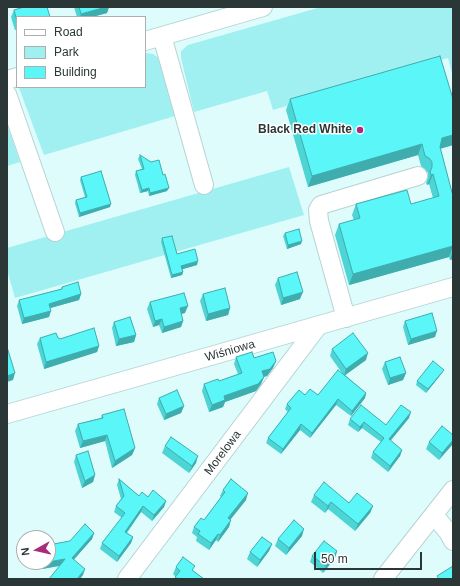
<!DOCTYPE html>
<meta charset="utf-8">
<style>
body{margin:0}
#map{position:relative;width:460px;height:586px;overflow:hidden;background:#defcfc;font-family:Arial,sans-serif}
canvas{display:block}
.frame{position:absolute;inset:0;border:8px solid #2b3737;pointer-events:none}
.legend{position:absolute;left:16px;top:16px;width:130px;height:72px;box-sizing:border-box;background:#fff;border:1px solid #aaafaf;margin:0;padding:5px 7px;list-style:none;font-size:12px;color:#2b3737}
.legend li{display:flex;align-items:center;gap:8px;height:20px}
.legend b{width:20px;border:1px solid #aaafaf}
.north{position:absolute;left:16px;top:530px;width:40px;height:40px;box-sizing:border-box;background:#fff;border:1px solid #aaafaf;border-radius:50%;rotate:262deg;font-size:11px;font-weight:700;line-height:16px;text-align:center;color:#2b3737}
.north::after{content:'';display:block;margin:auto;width:14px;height:18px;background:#a92a7a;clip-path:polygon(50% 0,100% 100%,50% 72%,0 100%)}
.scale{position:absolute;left:314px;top:552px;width:108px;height:18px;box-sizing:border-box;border:2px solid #2b3737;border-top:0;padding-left:5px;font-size:12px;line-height:14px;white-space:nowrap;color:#2b3737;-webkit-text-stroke:3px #fff;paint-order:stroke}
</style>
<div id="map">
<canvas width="460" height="586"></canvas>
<div class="frame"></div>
<ul class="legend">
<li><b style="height:5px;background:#fff"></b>Road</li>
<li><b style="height:11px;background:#a0f0f1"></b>Park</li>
<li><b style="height:11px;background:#5af6f8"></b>Building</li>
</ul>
<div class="north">N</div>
<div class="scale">50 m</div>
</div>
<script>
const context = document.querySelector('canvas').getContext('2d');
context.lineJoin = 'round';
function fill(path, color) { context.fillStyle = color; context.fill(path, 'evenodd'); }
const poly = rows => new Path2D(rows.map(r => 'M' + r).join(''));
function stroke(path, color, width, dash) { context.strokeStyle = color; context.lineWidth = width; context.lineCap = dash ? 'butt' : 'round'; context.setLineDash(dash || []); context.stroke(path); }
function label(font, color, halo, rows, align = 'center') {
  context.font = font + ' Arial,sans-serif'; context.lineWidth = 3; context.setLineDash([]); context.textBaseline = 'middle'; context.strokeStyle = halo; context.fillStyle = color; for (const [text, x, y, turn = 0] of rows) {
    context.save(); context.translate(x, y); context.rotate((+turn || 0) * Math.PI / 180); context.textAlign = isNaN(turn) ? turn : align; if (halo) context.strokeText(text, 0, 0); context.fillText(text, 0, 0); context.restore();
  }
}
fill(poly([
 [321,7,453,7,453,77,448,58,273,110,267,91,194,112,181,58,181,51,188,45],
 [147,53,153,54,159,58,175,116,44,155,19,88,145,87,145,54],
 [7,125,20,162,7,166],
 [289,167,304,215,15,298,7,270,7,248]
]), '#a0f0f1');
const minor = poly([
 [162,36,204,185],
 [145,41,263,7],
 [7,80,17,77],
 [7,94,55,232],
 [346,318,319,221,318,210,321,205,418,176],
 [7,414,453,287],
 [434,515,448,532,453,541],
 [127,579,318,326],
 [383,579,453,490]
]);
stroke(minor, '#b6d3d3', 20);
stroke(minor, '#fff', 18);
fill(poly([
 [74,7,109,7,107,13,92,17,77,17],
 [14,10,17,17,17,30,15,30,11,17],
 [290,99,453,99,453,145,440,149,453,196,453,259,450,260,449,257,349,285,335,235,339,224,354,220,352,215,356,204,411,204,433,198,429,184,427,185,426,183,428,177,428,173,425,169,421,166,418,155,308,187,286,110],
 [140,155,167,191,149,196,148,191,140,193,135,175,136,171,142,169,138,159],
 [81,177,110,207,79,217,75,203,76,200,85,197,80,180],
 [285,233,301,244,287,249,283,236],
 [162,238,177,254,197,265,182,269,183,272,182,275,171,278,161,242],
 [278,278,300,299,281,305,275,285],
 [62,287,81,294,79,300,50,308,49,317,22,324,17,306,19,300,61,289],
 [203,294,230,308,228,315,206,321,200,301],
 [150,302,185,313,181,314,183,321,181,327,162,333,159,325,153,327,147,309],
 [405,321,435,337,408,345,403,327],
 [114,322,136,335,134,342,116,346,112,328],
 [40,338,60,339,99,346,97,352,44,369,37,344],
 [332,349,366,360,345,375,366,393,365,398,351,416,336,405,310,438,300,430,281,454,266,443,268,438,288,412,285,409,287,404,305,395,318,395,342,373,330,356],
 [236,357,276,361,273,368,267,376,264,377,261,384,256,391,225,402,223,407,209,412,202,391,204,384,219,381,238,374,234,364],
 [385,362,406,373,403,380,388,385,382,369],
 [442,373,426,393,416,385,417,381],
 [159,398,184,406,181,413,164,420,157,404],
 [102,415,135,448,132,455,112,468,105,441,80,448,75,431,78,424,101,418],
 [409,418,390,441,402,450,400,456,388,472,371,458,373,452,381,442,362,428,358,432,348,425,350,419,386,425],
 [453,435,439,460,426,449,429,442],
 [165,446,196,463,189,473,162,453],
 [76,455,95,475,93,482,82,488,74,462],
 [119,479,139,496,148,497,166,501,164,507,152,521,141,512,127,533,133,537,131,543,117,562,100,549,102,543,122,518,114,512,116,506,121,499,117,485],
 [223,490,246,500,230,520,229,527,218,542,216,540,209,550,196,541,197,537,192,533,194,527,204,520,221,497,220,496],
 [314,495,349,503,373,506,370,513,355,531,328,509,325,513,311,502],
 [94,533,92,539,74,559,83,575,60,566,42,569,41,562,48,562],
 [302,536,286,555,275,546,278,539],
 [272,544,269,551,257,567,247,559,250,552],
 [337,551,335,558,323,573,310,562,312,556],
 [176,567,193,571,204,579,175,579,176,577,173,574]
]), '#4dd4d5');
fill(poly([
 [106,7,109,7,107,13,92,17,80,17,81,14],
 [453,135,453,145,439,149,442,138],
 [422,144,418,155,308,187,312,176],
 [433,174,429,184,427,185,431,175],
 [149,188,148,191,140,193,142,190],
 [169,188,167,191,149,196,150,193],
 [111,204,110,207,79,217,80,213],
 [302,241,301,244,287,249,288,245],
 [453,246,449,257,349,285,353,274],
 [453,251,453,259,450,260],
 [198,261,197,265,180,270,181,266],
 [183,272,182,275,171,278,172,275],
 [303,292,300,299,281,305,283,298],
 [81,294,79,300,47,309,49,304],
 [188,306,185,313,177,315,180,308],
 [230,308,228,315,206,321,208,314],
 [51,311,49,317,22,324,24,318],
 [162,319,159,325,153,327,155,321],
 [183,321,181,327,162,333,164,327],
 [437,331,435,337,408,345,411,339],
 [136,335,134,342,116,346,119,339],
 [99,346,97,352,44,369,46,362],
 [368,353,366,360,344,376,346,369],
 [276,361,273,368,267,376,259,378,262,371],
 [444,370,442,373,426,393,428,389],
 [15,373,13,380,7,382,7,376],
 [406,373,403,380,388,385,390,378],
 [264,377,261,384,256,391,225,402,223,407,209,412,212,405,224,396],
 [366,393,365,398,351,416,352,411],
 [338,399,336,405,310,438,312,433],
 [184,406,181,413,164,420,166,414],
 [411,412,409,418,387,445,389,439],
 [364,422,362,428,358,432,360,427],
 [301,424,300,430,281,454,283,449],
 [107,435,105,441,80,448,83,441],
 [453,440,453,444,439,460,442,453],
 [135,448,132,455,112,468,115,461],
 [402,450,400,456,388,472,390,466],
 [198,456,196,463,189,473,192,466],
 [95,475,93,482,82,488,85,481],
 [248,493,246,500,226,525,228,518],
 [166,501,164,507,152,521,154,515],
 [331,502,328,509,325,513,328,506],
 [143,506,141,512,123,537,125,532],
 [373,506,370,513,355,531,358,524],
 [231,520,229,527,218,542,220,535],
 [304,529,302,536,286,555,289,548],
 [94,533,92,539,70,564,72,558],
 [218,534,216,540,209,550,211,543],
 [133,537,131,543,117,562,119,556],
 [272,544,269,551,257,567,260,560],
 [337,551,335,558,323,573,326,566],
 [65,559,63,565,42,569,45,563],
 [85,569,83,575,80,579,77,579]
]), '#3facae');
const building = poly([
 [24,7,47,7,50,17,17,17,17,21,14,10,24,7],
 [79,7,106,7,81,14,79,7],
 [440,56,453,99,453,135,442,138,440,147,453,196,453,246,353,274,339,224,360,218,356,204,407,190,411,204,439,196,433,174,431,175,430,172,432,167,432,162,429,158,425,156,422,144,312,176,290,99,440,56],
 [140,155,151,162,159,160,163,175,165,174,169,188,150,193,149,188,142,190,136,171,144,169,140,155],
 [101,171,111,204,80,213,76,200,87,197,81,177,101,171],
 [299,229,302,241,288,245,285,233,299,229],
 [172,236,177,254,195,249,198,261,181,266,183,272,172,275,162,238,172,236],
 [297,272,303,292,283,298,278,278,297,272],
 [78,282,81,294,49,304,51,311,24,318,19,300,62,289,62,287,78,282],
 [225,288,230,308,208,314,203,294,225,288],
 [184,293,188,306,180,308,183,321,164,327,162,319,155,321,150,302,184,293],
 [432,313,437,331,411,339,405,321,432,313],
 [130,317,136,335,119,339,114,322,130,317],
 [94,328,99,346,46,362,40,338,56,333,58,338,59,338,60,339,94,328],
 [353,333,368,353,346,369,332,349,353,333],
 [7,347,15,373,7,376,7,347],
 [252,352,254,358,273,352,276,361,270,369,262,371,264,377,258,384,224,396,225,400,212,405,204,384,218,379,219,381,242,373,236,357,252,352],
 [400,357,406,373,390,378,385,362,400,357],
 [433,361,444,370,428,389,417,381,433,361],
 [338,370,366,393,352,411,338,399,312,433,301,424,283,449,268,438,291,408,287,404,299,390,305,395,310,389,318,395,338,370],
 [177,390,184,406,166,414,159,398,177,390],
 [361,405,386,425,401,405,411,412,389,439,402,450,390,466,373,452,384,438,364,422,360,427,350,419,361,405],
 [124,409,135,448,115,461,107,435,83,441,78,424,103,418,102,415,124,409],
 [442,426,453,435,453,440,442,453,429,442,442,426],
 [171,437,198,456,192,466,165,446,171,437],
 [88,451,95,475,85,481,76,455,88,451],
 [119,479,139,496,142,492,148,497,153,490,166,501,154,515,143,506,125,532,133,537,119,556,102,543,125,513,116,506,124,496,119,479],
 [231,479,248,493,228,518,231,520,220,535,218,534,211,543,198,534,200,531,194,527,201,518,204,520,225,492,223,490,231,479],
 [324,482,349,503,357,493,373,506,358,524,331,502,328,506,314,495,324,482],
 [294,520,304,529,289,548,278,539,294,520],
 [85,524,94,533,72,558,85,569,77,579,49,579,65,559,48,562,48,545,70,541,85,524],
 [262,537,272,544,260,560,250,552,262,537],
 [324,541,337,551,326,566,312,556,324,541],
 [183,557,195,566,192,570,204,579,178,579,175,577,180,571,176,567,183,557],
 [453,566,453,579,439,579,437,576,453,566]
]);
fill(building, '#5af6f8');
stroke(building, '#3facae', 1);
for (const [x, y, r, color] of [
 [360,130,4,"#a92a7a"]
]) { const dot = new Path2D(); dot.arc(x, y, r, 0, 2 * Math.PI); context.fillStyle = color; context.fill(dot); stroke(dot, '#fff', 1.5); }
label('bold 12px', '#2b3737', '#fff', [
 ["Black Red White",352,130]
], 'right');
label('12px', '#2b3737', '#fff', [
 ["Wiśniowa",230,351,-16],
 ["Morelowa",223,453,-53]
]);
</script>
